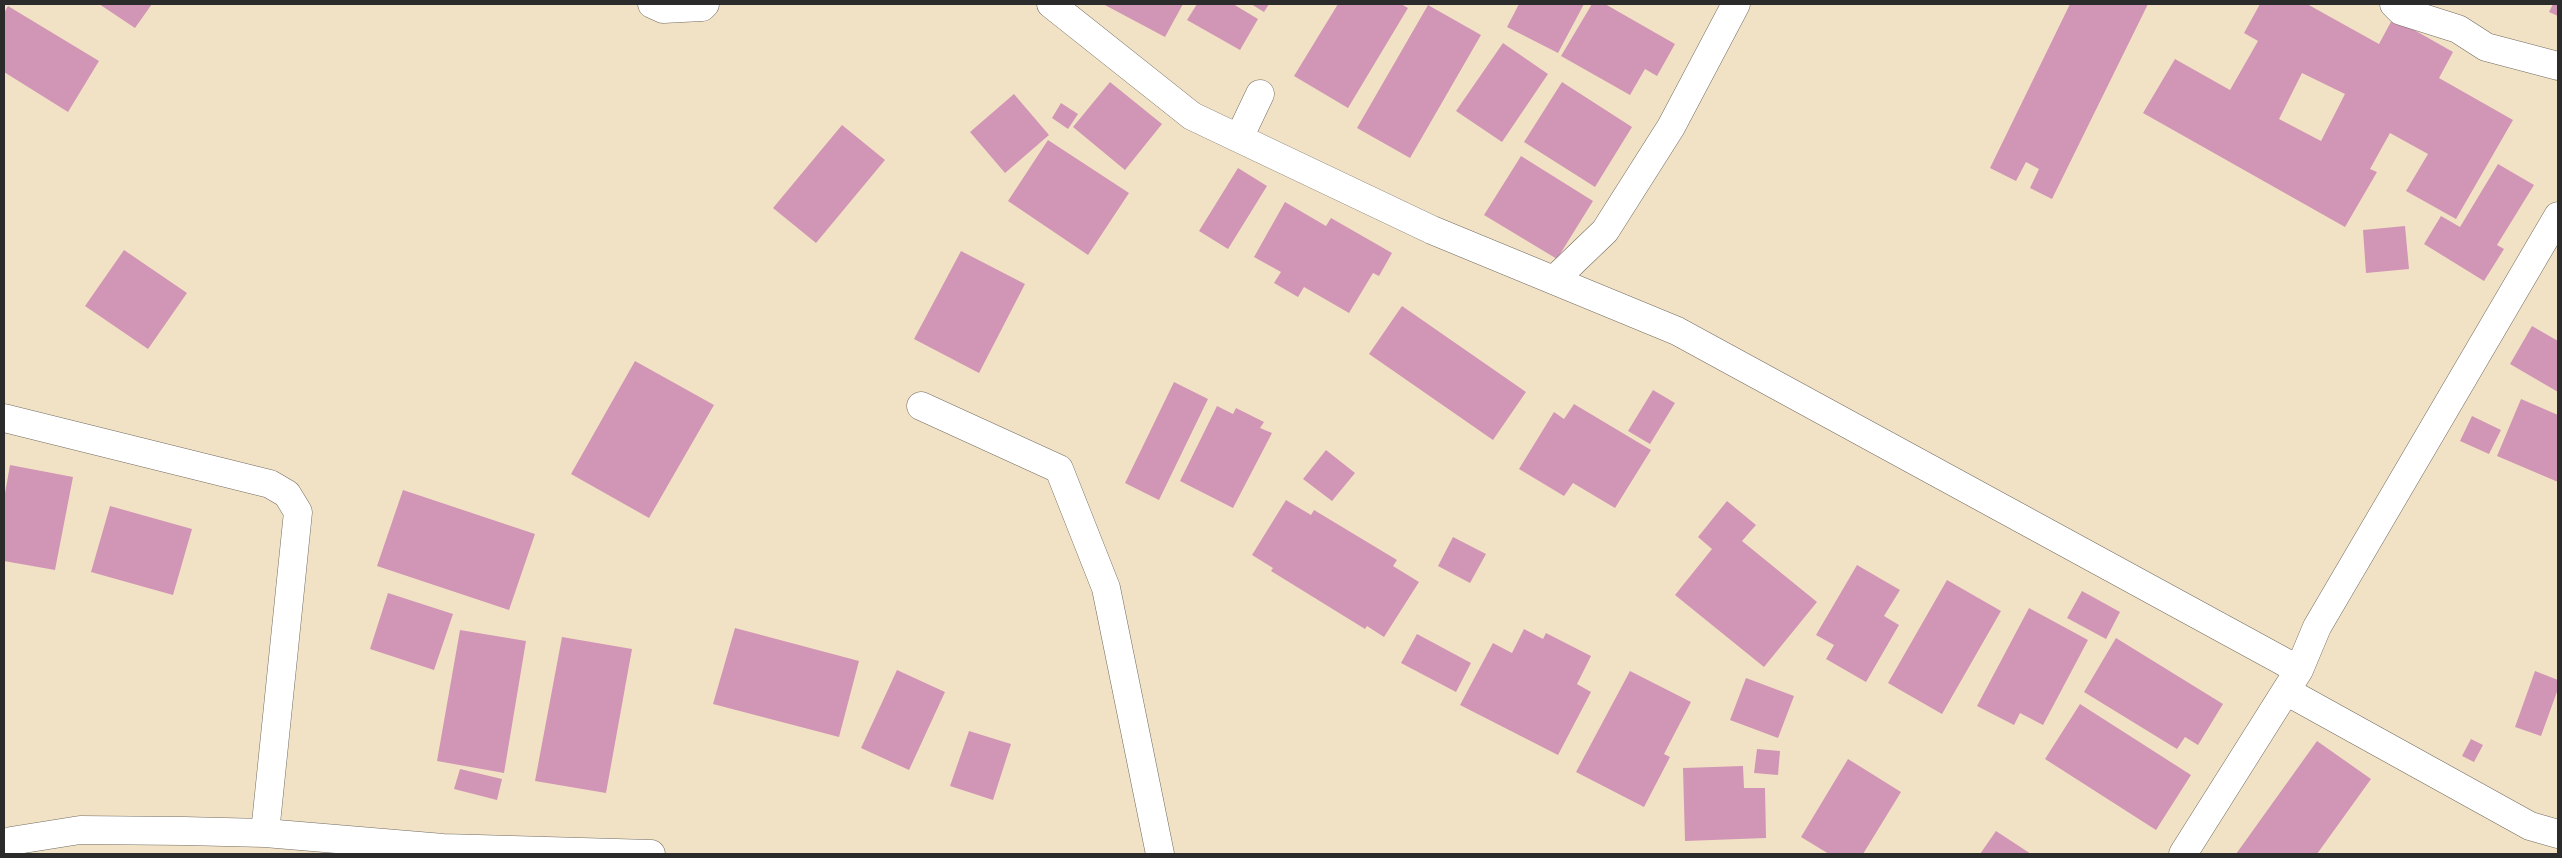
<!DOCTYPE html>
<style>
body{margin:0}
#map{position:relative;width:2562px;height:858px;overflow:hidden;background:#f2e2c5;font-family:Dekko,sans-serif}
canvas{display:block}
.frame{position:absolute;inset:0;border:5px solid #2b2b2b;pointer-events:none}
</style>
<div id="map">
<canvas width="2562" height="858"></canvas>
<div class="frame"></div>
</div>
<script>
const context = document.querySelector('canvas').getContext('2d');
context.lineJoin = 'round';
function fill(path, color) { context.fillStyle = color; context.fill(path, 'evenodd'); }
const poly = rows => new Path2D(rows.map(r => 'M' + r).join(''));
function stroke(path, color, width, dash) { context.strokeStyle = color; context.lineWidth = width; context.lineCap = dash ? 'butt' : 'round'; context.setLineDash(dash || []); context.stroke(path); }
fill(poly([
 [99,4,152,4,135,28],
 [1103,4,1183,4,1165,37],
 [1197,4,1233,4,1258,19,1240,50,1187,20],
 [1251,4,1269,4,1264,12],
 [1338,4,1401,4,1408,8,1348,108,1294,76],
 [1519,4,1584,4,1558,53,1507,27],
 [1592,4,1605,4,1675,44,1657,76,1645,69,1630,95,1561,56],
 [2070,4,2148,4,2052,199,2030,188,2039,169,2026,162,2016,181,1990,168],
 [2260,4,2307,4,2379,44,2393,18,2453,52,2439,78,2513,120,2456,219,2406,191,2428,154,2390,133,2370,169,2377,172,2345,227,2143,113,2175,59,2230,90,2258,41,2244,33],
 [2302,73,2345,94,2321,141,2279,119],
 [2553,4,2558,4,2558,16,2549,12],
 [1428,5,1481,35,1410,158,1357,128],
 [8,6,99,61,68,112,4,72,4,13],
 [1503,43,1548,74,1502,142,1456,111],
 [1110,82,1162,124,1125,170,1073,127],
 [1562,82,1632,127,1595,187,1524,142],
 [1014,94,1049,135,1005,173,970,132],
 [1061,103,1078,114,1068,129,1052,118],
 [842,125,885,160,816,243,773,208],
 [1048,140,1129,193,1088,255,1008,201],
 [1521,156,1593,201,1557,259,1484,215],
 [2498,164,2534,185,2497,245,2504,249,2484,281,2424,244,2441,216,2460,227],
 [1238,168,1267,186,1228,249,1199,231],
 [1285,202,1326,226,1331,218,1392,253,1379,276,1373,273,1349,313,1304,287,1298,297,1274,283,1281,272,1254,257],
 [2405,226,2409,269,2366,273,2363,230],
 [124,250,187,293,148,349,85,306],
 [961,251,1025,284,979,373,914,339],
 [1402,306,1526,392,1493,440,1369,354],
 [2532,326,2558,341,2558,392,2510,364],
 [635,361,714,405,649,518,571,474],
 [1174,382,1208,399,1159,500,1125,483],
 [1653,390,1675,403,1650,444,1628,431],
 [2521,399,2558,415,2558,482,2497,456],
 [1574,404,1651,450,1615,508,1573,483,1564,496,1519,469,1554,412,1564,419],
 [1217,406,1233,414,1236,408,1264,422,1260,428,1272,433,1233,508,1180,481],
 [2472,416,2501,430,2489,454,2460,441],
 [1326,450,1355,473,1332,501,1303,479],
 [10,465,73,477,55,570,4,561,4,499],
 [403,490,535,534,509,610,377,566],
 [1286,500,1311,515,1314,510,1397,560,1393,566,1419,582,1384,637,1367,626,1365,629,1271,571,1273,568,1252,555],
 [1727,501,1756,525,1742,541,1817,602,1764,667,1675,595,1712,549,1698,537],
 [110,506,192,529,173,595,91,572],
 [1453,537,1486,554,1470,583,1438,566],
 [1857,565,1900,590,1884,616,1899,625,1866,682,1826,659,1834,645,1816,635],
 [1947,580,2001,611,1942,714,1888,683],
 [2082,591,2120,612,2106,639,2067,618],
 [388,593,453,614,434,670,370,649],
 [2029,608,2088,640,2043,725,2020,713,2014,725,1977,706],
 [735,628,859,661,839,737,713,704],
 [1524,629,1543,639,1546,633,1591,656,1577,684,1591,692,1558,755,1460,705,1493,643,1512,653],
 [460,630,526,641,504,773,437,761],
 [1417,634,1471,663,1456,692,1401,663],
 [562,637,632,649,606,793,535,781],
 [2116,638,2223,704,2198,745,2185,737,2177,749,2084,692],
 [897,670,945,692,909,770,861,748],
 [1630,671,1691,702,1664,754,1670,757,1644,807,1576,772],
 [2535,671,2558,680,2558,689,2541,736,2515,727],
 [1746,678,1794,696,1778,738,1730,720],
 [2080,704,2191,775,2156,830,2045,759],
 [969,731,1011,744,993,800,950,786],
 [2471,739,2483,745,2474,762,2462,756],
 [2317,741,2371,779,2317,854,2236,854],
 [1757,749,1780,751,1778,775,1754,773],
 [1848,759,1901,792,1863,854,1829,854,1801,837],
 [1743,766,1744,788,1765,788,1766,838,1685,841,1683,768],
 [460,769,502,779,497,800,454,789],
 [1996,831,2031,854,1980,854]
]), '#d196b5');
const minor = poly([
 [652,4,663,9,702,7,705,4],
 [1051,4,1192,116,1432,230,1677,331,2299,670],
 [2394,4,2401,11,2458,29,2486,47,2558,66],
 [1239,138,1260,94],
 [1554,280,1605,231,1671,127,1736,4],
 [921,406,1059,469,1106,588,1160,854],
 [4,418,270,484,287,494,298,512,265,833],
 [2286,691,2530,826,2558,834],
 [4,847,11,841,80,830,184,831,265,833,443,848,651,854],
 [2183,854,2299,670,2317,627,2558,216]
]);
stroke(minor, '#716b61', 29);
stroke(minor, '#fff', 28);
</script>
